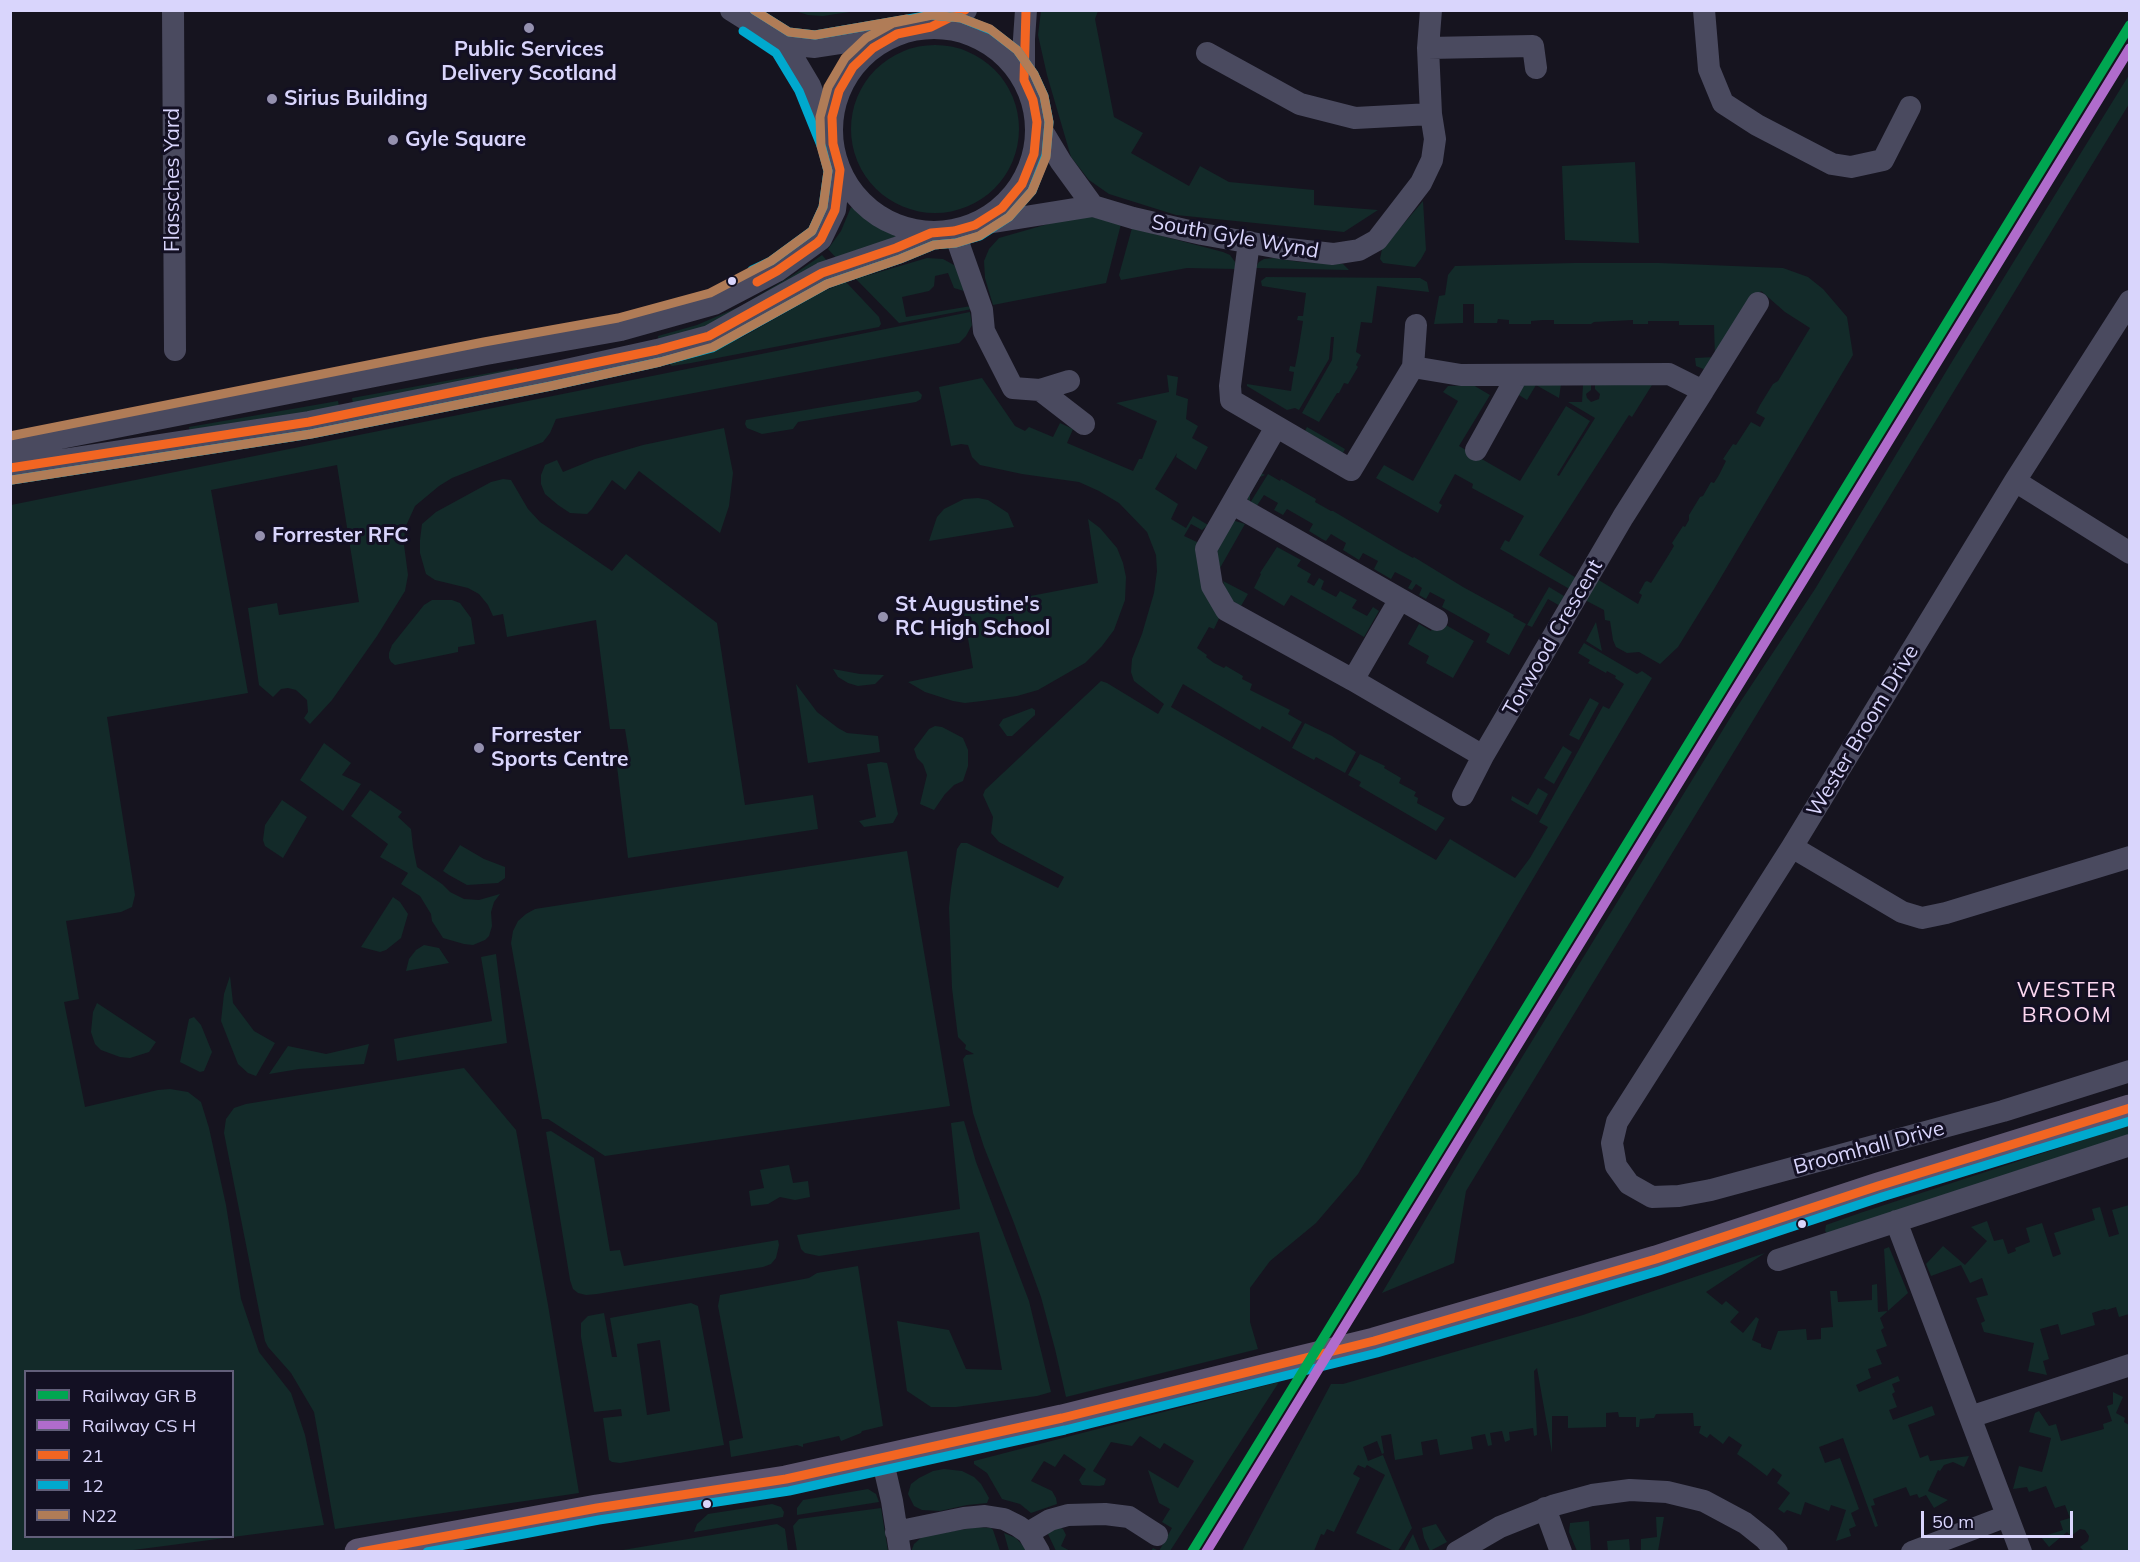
<!DOCTYPE html>
<style>
body{margin:0}
#map{position:relative;width:2140px;height:1562px;overflow:hidden;background:#16141f;font-family:Mulish,sans-serif}
canvas{display:block}
.frame{position:absolute;inset:0;border:12px solid #d9d5fc;pointer-events:none}
.legend{position:absolute;left:24px;top:1370px;width:210px;height:168px;box-sizing:border-box;background:#131023;border:2px solid #625f7a;margin:0;padding:8px 10px;list-style:none;font-size:18px;color:#d9d5fc}
.legend li{display:flex;align-items:center;gap:12px;height:30px}
.legend b{width:30px;border:2px solid #625f7a}
.scale{position:absolute;left:1921px;top:1511px;width:152px;height:27px;box-sizing:border-box;border:3px solid #d9d5fc;border-top:0;padding-left:8px;font-size:18px;line-height:21px;white-space:nowrap;color:#d9d5fc;-webkit-text-stroke:4px #131023;paint-order:stroke}
</style>
<div id="map">
<canvas width="2140" height="1562"></canvas>
<div class="frame"></div>
<ul class="legend">
<li><b style="height:8px;background:#00a651"></b>Railway GR B</li>
<li><b style="height:8px;background:#b06ccc"></b>Railway CS H</li>
<li><b style="height:8px;background:#f26522"></b>21</li>
<li><b style="height:8px;background:#00a9ce"></b>12</li>
<li><b style="height:8px;background:#b07c57"></b>N22</li>
</ul>
<div class="scale">50 m</div>
</div>
<script>
const context = document.querySelector('canvas').getContext('2d');
context.lineJoin = 'round';
function fill(path, color) { context.fillStyle = color; context.fill(path, 'evenodd'); }
const poly = rows => new Path2D(rows.map(r => 'M' + r).join(''));
function stroke(path, color, width, dash) { context.strokeStyle = color; context.lineWidth = width; context.lineCap = dash ? 'butt' : 'round'; context.setLineDash(dash || []); context.stroke(path); }
function label(font, color, halo, rows, align = 'center') {
  context.font = font + ' Mulish,sans-serif'; context.lineWidth = 6; context.setLineDash([]); context.textBaseline = 'middle'; context.strokeStyle = halo; context.fillStyle = color; for (const [text, x, y, turn = 0] of rows) {
    context.save(); context.translate(x, y); context.rotate((+turn || 0) * Math.PI / 180); context.textAlign = isNaN(turn) ? turn : align; if (halo) context.strokeText(text, 0, 0); context.fillText(text, 0, 0); context.restore();
  }
}
fill(poly([
 [795,11,856,11,823,16,808,15],
 [1041,11,1098,11,1095,19,1114,117,1143,133,1131,153,1189,186,1200,166,1229,182,1314,190,1314,205,1378,210,1344,232,1176,215,1109,194,1089,180,1071,157,1047,75,1038,35],
 '851 129a84 84 0 1 1 168 0a84 84 0 1 1-168 0Z',
 [2129,75,2129,104,1466,1191,1454,1263,1382,1293,1497,1098,1735,710,1815,589,1953,360],
 [1635,162,1639,243,1565,240,1562,166],
 [1423,201,1426,250,1421,259,1415,267,1383,263,1380,259,1382,249],
 [851,207,878,227,900,238,838,260,828,249,841,231],
 [1076,216,1088,216,1121,224,1106,283,993,305,985,278,984,261,989,249,999,238],
 [1132,228,1223,252,1230,255,1235,262,1236,269,1187,268,1121,280,1119,275],
 [822,255,829,263,745,311,659,344,658,336,697,325,741,306,793,275],
 [927,258,943,259,954,265,958,270,964,291,954,288,948,273,935,276,934,286,929,291,902,297,906,317,971,306,972,309,899,323,856,279],
 [1274,258,1300,262,1343,264,1349,270,1255,268,1259,262,1264,259],
 [1574,263,1659,263,1783,268,1808,277,1823,289,1847,317,1853,355,1714,589,1678,647,1660,664,1639,652,1627,653,1616,647,1613,640,1610,621,1605,620,1604,610,1583,599,1597,579,1638,604,1642,595,1639,593,1645,582,1647,581,1651,583,1668,556,1674,546,1672,543,1683,526,1685,527,1689,520,1689,515,1700,497,1703,496,1711,482,1714,483,1719,475,1726,461,1723,459,1733,444,1736,445,1751,422,1760,427,1765,418,1756,413,1760,405,1773,384,1778,381,1810,328,1785,312,1761,291,1711,372,1696,366,1695,358,1715,357,1714,325,1679,325,1679,321,1648,321,1648,324,1633,324,1633,320,1594,322,1591,324,1554,324,1554,320,1543,320,1531,321,1531,324,1509,324,1509,320,1498,319,1497,323,1474,323,1474,304,1463,304,1463,323,1434,324,1439,296,1445,295,1448,275,1455,266],
 [1266,277,1420,278,1427,282,1429,292,1377,286,1372,323,1361,322,1356,352,1361,355,1356,365,1358,367,1348,384,1344,383,1339,393,1337,393,1319,422,1302,413,1332,360,1334,337,1331,337,1329,359,1299,410,1295,408,1287,410,1247,386,1247,384,1291,391,1294,372,1289,371,1290,366,1295,367,1298,352,1303,321,1297,320,1298,316,1303,316,1306,293,1262,286,1261,281],
 [846,282,879,317,881,324,879,327,691,363,672,366,669,364,741,338,822,292],
 [970,312,972,325,966,336,959,343,556,419,550,433,543,442,452,478,439,486,415,506,405,528,404,545,408,575,405,591,377,636,351,673,332,700,310,724,304,718,308,712,307,700,296,690,288,688,281,689,273,697,259,685,248,608,277,603,279,615,359,602,337,465,211,490,248,693,107,717,135,895,132,907,121,912,66,921,79,999,64,1002,85,1107,158,1090,170,1089,188,1092,201,1102,209,1128,226,1205,241,1299,259,1352,291,1393,305,1435,324,1525,126,1551,11,1551,11,505],
 [26,1372,232,1372,232,1536,26,1536],
 [517,368,518,373,353,404,352,398],
 [1167,375,1178,377,1176,395,1188,399,1186,419,1198,426,1192,438,1208,447,1196,470,1176,457,1177,453,1155,489,1178,504,1171,519,1186,528,1193,516,1208,525,1202,530,1191,524,1184,536,1199,543,1221,614,1214,629,1209,627,1197,648,1207,655,1206,657,1214,663,1224,668,1226,666,1243,676,1242,679,1252,684,1250,690,1290,710,1288,714,1302,722,1290,742,1262,726,1260,730,1183,684,1171,707,1436,860,1450,839,1515,878,1530,858,1548,827,1539,822,1603,706,1609,709,1624,684,1615,678,1616,676,1607,671,1606,673,1588,663,1590,660,1578,653,1584,643,1637,674,1642,671,1652,678,1358,1174,1316,1223,1270,1261,1250,1288,1250,1322,1258,1349,1066,1397,1055,1349,1041,1297,1014,1223,984,1147,973,1113,963,1059,966,1055,974,1054,965,1049,966,1045,958,1037,952,988,949,908,951,889,957,849,961,843,967,843,1058,888,1064,877,999,842,991,833,993,817,983,795,985,790,1101,681,1107,683,1158,714,1164,704,1134,681,1131,672,1132,659,1142,634,1154,593,1157,571,1156,555,1147,532,1119,503,1099,491,1079,482,1022,474,980,465,972,457,968,445,961,444,951,446,939,387,982,378,1015,426,1025,431,1029,427,1053,437,1060,423,1073,429,1067,443,1133,471,1139,459,1142,459,1157,421,1116,403,1169,392],
 [1520,383,1561,384,1559,398,1536,385,1527,400,1514,392],
 [1473,385,1490,395,1459,446,1520,481,1566,406,1590,421,1557,475,1559,476,1595,418,1568,402,1582,402,1583,385,1591,385,1591,390,1586,394,1587,398,1591,402,1599,399,1600,394,1595,389,1595,385,1652,385,1632,417,1629,415,1539,555,1578,579,1573,591,1500,549,1505,540,1509,542,1524,516,1472,488,1473,484,1455,474,1439,503,1442,505,1438,513,1376,478,1384,465,1413,481,1458,401,1443,392,1448,386],
 [918,391,922,395,921,399,916,402,798,422,793,429,762,434,747,428,745,424,746,420],
 [338,401,339,406,190,434,189,427],
 [1307,427,1345,449,1343,453,1305,431],
 [724,428,733,473,729,506,720,533,639,471,625,490,612,480,592,509,587,514,570,513,558,505,545,494,541,484,541,475,545,465,557,460,563,472,595,459,643,445],
 [1259,472,1265,475,1260,477,1250,494,1250,503,1268,474,1280,481,1281,479,1316,499,1315,502,1331,511,1333,511,1397,549,1413,558,1414,557,1463,587,1514,615,1513,617,1526,624,1509,655,1486,642,1490,634,1442,607,1445,600,1430,592,1426,599,1419,595,1422,588,1416,584,1412,590,1408,588,1412,581,1403,576,1395,572,1391,579,1374,569,1378,561,1363,553,1359,560,1343,550,1346,543,1331,534,1326,541,1322,539,1309,531,1313,524,1287,509,1283,515,1274,510,1278,503,1264,495,1256,507,1250,504,1246,494],
 [503,479,511,480,528,509,540,522,612,571,626,554,717,623,745,805,813,795,818,829,628,858,616,758,629,753,625,729,610,729,596,620,507,637,503,614,493,616,488,605,479,594,468,588,435,580,426,574,420,553,420,540,422,524,436,512,491,482],
 [978,498,988,500,1008,513,1014,527,929,541,937,517,944,509,964,499],
 [1088,519,1100,528,1117,548,1123,563,1126,577,1125,600,1114,630,1102,646,1085,663,1038,690,1017,696,982,701,965,703,953,701,925,692,908,682,973,668,963,609,1098,583],
 [1232,520,1245,524,1220,568,1217,554,1218,544],
 [1277,547,1301,560,1297,566,1311,574,1307,582,1314,586,1319,578,1324,581,1321,589,1336,597,1340,591,1357,600,1352,608,1367,616,1373,607,1379,611,1364,637,1291,595,1284,606,1254,588,1261,574,1260,573],
 [1223,581,1248,594,1241,606,1229,599],
 [1549,587,1569,599,1562,607,1548,599,1532,627,1527,625],
 [432,600,452,600,460,603,471,618,475,644,458,647,458,652,395,665,391,662,389,658,389,653,392,645,424,605],
 [1437,620,1474,641,1453,678,1426,663,1429,656,1408,644,1419,624,1431,631],
 [1596,622,1602,651,1586,641],
 [833,669,860,674,884,675,875,684,858,686,848,683,838,677],
 [796,684,817,712,838,728,847,733,878,736,880,752,808,763],
 [1590,698,1599,703,1579,740,1569,735],
 [1032,708,1035,710,1035,715,1012,736,1007,736,999,725,1003,719],
 [1305,723,1332,736,1356,752,1345,773,1316,757,1314,760,1292,748],
 [935,726,942,727,963,738,968,750,968,766,963,781,954,785,945,794,934,810,920,804,927,775,923,764,917,758,914,749,929,729],
 [324,743,351,763,342,775,361,784,343,811,300,780],
 [1563,746,1572,752,1554,784,1544,778],
 [1360,754,1385,766,1384,768,1401,778,1399,783,1416,792,1414,796,1418,798,1417,803,1445,818,1436,831,1359,786,1361,782,1348,775],
 [881,762,887,763,888,767,898,814,893,823,864,827,859,821,876,817,867,764],
 [1538,788,1548,794,1537,815,1511,800,1512,796,1528,805],
 [370,790,402,812,398,817,411,829,413,847,417,867,442,884,450,892,464,899,479,900,500,894,494,902,491,912,492,926,489,936,485,940,473,945,464,944,443,938,432,921,431,914,420,896,401,884,408,873,380,857,388,844,351,816],
 [282,800,307,817,283,858,265,846,263,840,265,825],
 [460,845,484,859,505,867,505,878,498,883,467,885,449,875,443,871],
 [907,851,950,1106,605,1156,548,1119,542,1119,511,943,513,931,518,921,526,914,535,909],
 [393,897,400,902,408,914,401,938,386,950,380,952,361,947],
 [424,945,439,948,449,963,406,971,409,959,416,950],
 [496,954,507,1043,397,1061,394,1039,492,1021,481,957],
 [230,976,233,1003,254,1031,275,1043,256,1076,248,1073,238,1064,221,1021,224,994],
 [97,1003,156,1042,149,1052,130,1058,120,1057,101,1050,95,1044,91,1032,93,1012],
 [194,1017,201,1025,212,1052,204,1071,200,1072,180,1062,189,1019],
 [369,1044,364,1064,299,1069,269,1074,288,1046,326,1054],
 [464,1068,516,1130,548,1305,579,1493,335,1529,314,1412,291,1373,268,1347,265,1341,224,1133,226,1119,234,1108,246,1104],
 [964,1121,976,1162,1029,1301,1051,1392,1037,1396,956,1407,931,1407,907,1391,897,1321,949,1330,966,1369,1002,1370,979,1232,819,1256,805,1253,801,1249,797,1235,960,1209,951,1123],
 [2129,1125,2129,1136,1827,1233,1825,1231,1826,1225,1860,1213],
 [551,1131,594,1158,610,1251,620,1250,624,1266,778,1240,779,1245,776,1258,771,1264,763,1267,597,1294,586,1295,578,1293,573,1289,570,1280,546,1132],
 [789,1165,793,1183,808,1181,810,1197,795,1200,780,1197,768,1204,751,1206,749,1191,764,1188,760,1170],
 [2129,1205,2129,1314,2119,1317,2116,1307,2106,1310,2105,1309,2092,1313,2095,1325,2061,1335,2058,1324,2040,1329,2049,1359,2043,1361,2047,1375,2028,1371,2034,1343,1984,1332,1981,1323,1985,1321,1976,1298,1988,1295,1982,1278,1970,1283,1961,1265,1931,1276,1926,1264,1943,1246,1965,1265,1987,1241,1971,1227,1987,1221,1994,1241,2003,1239,2008,1254,2016,1251,2015,1248,2030,1242,2026,1228,2042,1223,2053,1257,2061,1254,2054,1233,2095,1220,2092,1209,2100,1207,2109,1237,2119,1234,2112,1210],
 [1889,1247,1908,1293,1880,1318,1884,1328,1881,1330,1887,1346,1876,1350,1882,1364,1868,1369,1871,1378,1856,1385,1859,1392,1898,1376,1900,1381,1892,1384,1895,1392,1892,1394,1897,1407,1889,1410,1893,1420,1932,1406,1935,1415,1908,1425,1920,1458,1928,1455,1930,1461,1969,1456,1964,1467,1953,1462,1944,1465,1940,1471,1938,1470,1928,1491,1948,1500,1934,1508,1926,1495,1919,1498,1917,1494,1910,1496,1906,1487,1873,1499,1875,1505,1871,1506,1878,1526,1875,1527,1843,1438,1819,1447,1825,1463,1840,1458,1859,1509,1851,1513,1856,1526,1849,1529,1851,1536,1836,1541,1846,1510,1831,1505,1829,1511,1805,1502,1801,1515,1787,1510,1784,1513,1778,1509,1790,1493,1777,1483,1782,1475,1773,1468,1767,1476,1750,1463,1737,1454,1742,1445,1729,1436,1723,1444,1710,1434,1707,1438,1699,1433,1701,1426,1694,1426,1693,1413,1656,1414,1654,1418,1640,1419,1639,1427,1636,1427,1636,1417,1619,1417,1618,1412,1606,1413,1606,1427,1568,1428,1568,1416,1552,1416,1552,1453,1537,1368,1534,1371,1537,1435,1534,1436,1533,1428,1509,1432,1510,1440,1505,1442,1502,1431,1490,1433,1492,1445,1488,1446,1485,1434,1471,1437,1473,1449,1440,1455,1437,1439,1421,1442,1423,1455,1395,1460,1391,1434,1381,1436,1384,1453,1382,1454,1377,1441,1363,1447,1368,1461,1383,1455,1412,1528,1398,1551,1394,1551,1356,1533,1385,1475,1367,1465,1365,1468,1358,1465,1353,1474,1360,1478,1334,1532,1327,1529,1324,1535,1321,1534,1314,1551,1242,1551,1331,1384,1343,1384,1583,1315,1765,1253,1706,1292,1722,1305,1726,1301,1739,1312,1730,1322,1743,1333,1756,1317,1759,1319,1752,1340,1761,1344,1761,1347,1771,1350,1778,1331,1806,1329,1807,1340,1821,1339,1821,1328,1833,1327,1830,1291,1837,1291,1838,1302,1872,1300,1872,1285,1877,1284,1878,1312,1888,1311,1884,1249],
 [858,1266,883,1426,862,1431,861,1433,841,1441,839,1436,803,1444,803,1447,797,1445,731,1457,729,1441,743,1438,718,1306,720,1295,809,1278,817,1273],
 [691,1303,698,1306,724,1445,620,1463,612,1462,609,1460,603,1418,622,1416,621,1409,594,1412,581,1337,581,1323,588,1316,604,1313,612,1357,617,1357,610,1318],
 [660,1340,670,1411,647,1415,637,1344],
 [1279,1382,1170,1551,1151,1551,1153,1548,1159,1551,1172,1528,1162,1522,1170,1509,1159,1503,1148,1470,1178,1488,1194,1461,1164,1443,1160,1449,1140,1436,1132,1446,1111,1442,1093,1471,1106,1479,1104,1485,1099,1486,1082,1485,1079,1480,1086,1469,1064,1454,1055,1467,1044,1461,1031,1481,1052,1491,1056,1498,1057,1504,1031,1513,1020,1504,1002,1499,987,1473,974,1464,974,1461],
 [2113,1392,2123,1397,2116,1413,2125,1418,2124,1422,2129,1425,2129,1551,2084,1551,2080,1547,2088,1541,2089,1536,2085,1530,2080,1529,2071,1536,2067,1532,2049,1547,2041,1537,2063,1530,2060,1521,2070,1518,2065,1505,2055,1508,2046,1486,2029,1492,2027,1487,2013,1489,2019,1466,2042,1472,2047,1455,2051,1438,2029,1432,2035,1413,2039,1411,2049,1426,2056,1424,2061,1441,2104,1429,2103,1424,2112,1421,2107,1406,2113,1404],
 [944,1469,962,1471,974,1477,981,1484,989,1498,987,1503,967,1505,940,1511,922,1510,914,1506,908,1494,911,1484,919,1478,933,1471],
 [868,1489,876,1494,879,1502,797,1515,797,1508,803,1500],
 [772,1504,781,1507,784,1512,783,1517,694,1532,697,1524,708,1514],
 [881,1508,888,1551,797,1551,793,1526,799,1519],
 [1656,1517,1664,1517,1658,1551,1641,1551,1641,1539,1657,1537],
 [1589,1521,1591,1551,1577,1551,1569,1532,1570,1523],
 [777,1524,785,1529,788,1551,617,1551],
 [1436,1524,1447,1542,1430,1551,1424,1538,1422,1528],
 [978,1527,991,1528,993,1530,1000,1551,911,1552,914,1544,923,1536],
 [1059,1527,1063,1529,1066,1535,1061,1546,1070,1551,1056,1551,1047,1532],
 [1004,1533,1016,1538,1028,1551,1009,1551],
 [1413,1534,1420,1551,1404,1551],
 [1629,1539,1630,1551,1608,1551,1607,1541]
]), '#132a29');
stroke(poly([
 [173,10,175,350],
 [731,10,785,44,815,47,887,36],
 [1704,10,1709,69,1723,103,1757,125,1832,164,1851,167,1883,160,1910,107],
 [932,26,966,10],
 '832 130a102 102 0 1 1 204 0a102 102 0 1 1-204 0Z',
 [785,44,810,86,830,137],
 [1428,48,1533,46,1536,68],
 [1207,53,1300,104,1355,118,1431,114],
 [1024,80,1024,39,1026,10],
 [1037,122,1061,162,1093,206],
 [975,225,1093,206,1133,218,1202,234,1280,248,1333,254,1359,250,1377,240,1421,183,1432,160,1435,139,1431,114,1428,48,1431,10],
 [954,231,982,310,984,331,1013,388,1040,390,1084,424],
 [1249,242,1230,386,1231,400,1351,470,1413,367,1461,375,1669,374,1703,391,1623,517,1483,756,1463,795],
 [2130,301,2015,481,1792,847,1617,1122,1612,1143,1616,1166,1629,1184,1652,1197,1679,1196,1711,1190,2003,1111,2130,1071],
 [1413,367,1416,325],
 [1040,390,1069,381],
 [1703,391,1758,303],
 [1276,427,1206,549,1212,586,1226,610,1353,680,1483,756],
 [10,448,486,354,621,330,714,304,777,271,821,239,835,210,840,170],
 [1476,450,1517,376],
 [10,468,309,422,548,374,657,350,709,336,822,273,896,248,931,233],
 [2015,481,2130,553],
 [1233,504,1437,620],
 [1353,680,1400,599],
 [1792,847,1902,912,1922,918,1946,913,2130,857],
 [1896,1221,2021,1552],
 [1778,1260,2130,1145],
 [1970,1417,2130,1365],
 [882,1458,892,1501,900,1552],
 [1545,1508,1561,1552],
 [896,1532,964,1518,985,1516,1004,1519,1018,1526,1028,1533,1039,1552],
 [1028,1533,1050,1520,1068,1515,1105,1514,1129,1517,1157,1535],
 [1457,1552,1500,1527,1555,1505,1592,1495,1630,1490,1667,1492,1704,1501,1745,1523,1765,1539,1777,1552],
 [1912,1552,2007,1516]
]), '#4a4a5f', 22);
stroke(poly([
 [358,1552,597,1508,786,1479,1062,1418,1263,1368,1374,1341,1656,1259,1878,1186,2130,1108]
]), '#5d556f', 27);
stroke(poly([
 [757,282,777,271,817,243,821,239,835,210,840,170,833,144,832,117,839,91,853,67,873,48,897,34,931,27,965,10],
 [10,468,309,422,657,350,709,336,822,273,896,248,931,233,954,231,975,225,1002,208,1022,184,1034,154,1037,122,1033,100,1024,80,1026,10],
 [361,1552,597,1508,786,1479,1062,1418,1374,1341,1656,1259,1878,1186,2130,1108]
]), '#f26522', 9);
stroke(poly([
 [743,31,776,53,799,91,822,148,828,171,823,207,812,231,771,261,752,270],
 [12,480,311,434,551,386,660,362,712,348,827,284,900,259,934,245,956,243,980,236,1009,217,1032,191,1046,155,1049,122,1044,96,1034,74,1017,50,991,30,961,18,931,15,815,35,789,32,754,10],
 [427,1552,599,1520,789,1491,1065,1430,1377,1353,1659,1271,1882,1197,2130,1121]
]), '#00a9ce', 9);
stroke(poly([
 [754,10,789,32,815,35,907,19],
 [10,436,484,342,618,318,710,293,771,261,812,231,823,207,828,171,821,146,820,117,828,87,845,58,866,38,893,23,932,15,961,18,990,29,1017,50,1034,74,1044,96,1049,122,1046,157,1032,191,1009,217,979,236,956,243,934,245,900,259,827,284,713,347,660,362,551,386,311,434,12,480]
]), '#b07c57', 9);
stroke(poly([
 [1192,1552,2130,25]
]), '#00a651', 10);
stroke(poly([
 [1206,1552,2130,48]
]), '#b06ccc', 10);
for (const [x, y, r, color] of [
 [529,28,6,"#9591af"],
 [272,99,6,"#9591af"],
 [393,140,6,"#9591af"],
 [732,281,5,"#d9d5fc"],
 [260,536,6,"#9591af"],
 [883,617,6,"#9591af"],
 [479,748,6,"#9591af"],
 [1802,1224,5,"#d9d5fc"],
 [707,1504,5,"#d9d5fc"]
]) { const dot = new Path2D(); dot.arc(x, y, r, 0, 2 * Math.PI); context.fillStyle = color; context.fill(dot); stroke(dot, '#131023', 2); }
label('bold 21px', '#d9d5fc', '#131023', [
 ["Public Services",529,50,"center"],
 ["Delivery Scotland",529,74,"center"],
 ["Sirius Building",284,99],
 ["Gyle Square",405,140],
 ["Forrester RFC",272,536],
 ["St Augustine's",895,605],
 ["RC High School",895,629],
 ["Forrester",491,736],
 ["Sports Centre",491,760]
], 'left');
label('21px', '#d9d5fc', '#131023', [
 ["Flassches Yard",173,180,-90],
 ["South Gyle Wynd",1235,237,10],
 ["Torwood Crescent",1553,638,-60],
 ["Wester Broom Drive",1863,731,-59],
 ["Broomhall Drive",1869,1148,-15]
]);
context.letterSpacing = '1.5px';
label('22px', '#fcd7f0', '#131023', [
 ["WESTER",2067,990],
 ["BROOM",2067,1015]
]);
context.letterSpacing = '0px';
</script>
